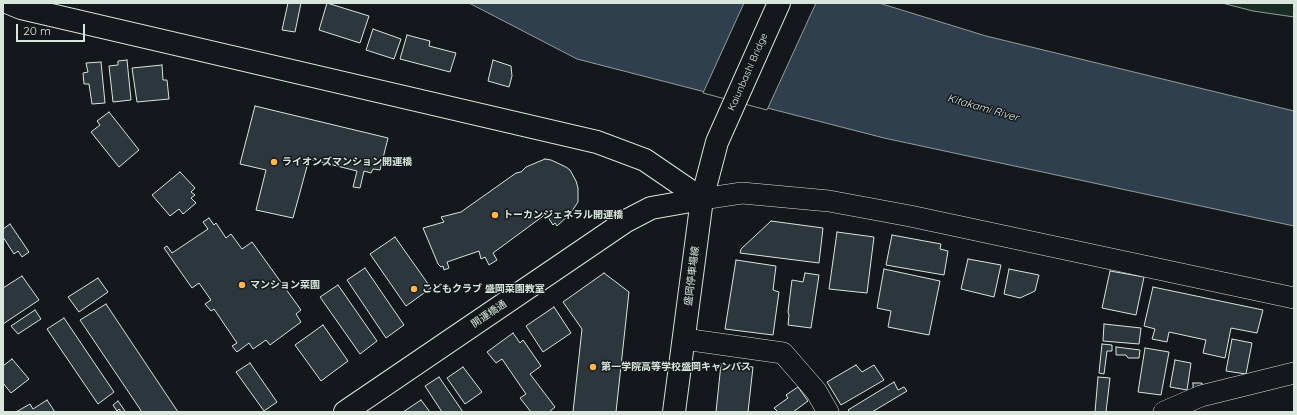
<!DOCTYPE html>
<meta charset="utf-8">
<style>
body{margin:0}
#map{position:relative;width:1297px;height:415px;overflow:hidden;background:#14181c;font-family:Quicksand,sans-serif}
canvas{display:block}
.frame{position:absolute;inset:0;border:4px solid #d8e6dc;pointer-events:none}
.scale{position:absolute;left:16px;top:24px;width:69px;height:18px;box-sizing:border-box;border:2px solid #d8e6dc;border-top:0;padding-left:5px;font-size:12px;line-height:14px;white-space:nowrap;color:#d8e6dc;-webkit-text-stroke:3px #14181c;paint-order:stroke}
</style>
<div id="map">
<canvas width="1297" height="415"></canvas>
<div class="frame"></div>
<div class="scale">20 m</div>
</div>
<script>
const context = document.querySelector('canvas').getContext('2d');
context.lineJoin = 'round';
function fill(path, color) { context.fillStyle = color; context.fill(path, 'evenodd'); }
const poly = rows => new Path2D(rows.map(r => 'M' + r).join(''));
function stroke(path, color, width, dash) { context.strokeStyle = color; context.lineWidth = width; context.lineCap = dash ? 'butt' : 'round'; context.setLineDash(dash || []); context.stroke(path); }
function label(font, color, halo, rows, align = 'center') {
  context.font = font + ' Quicksand,"Noto Sans JP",sans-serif'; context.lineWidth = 3; context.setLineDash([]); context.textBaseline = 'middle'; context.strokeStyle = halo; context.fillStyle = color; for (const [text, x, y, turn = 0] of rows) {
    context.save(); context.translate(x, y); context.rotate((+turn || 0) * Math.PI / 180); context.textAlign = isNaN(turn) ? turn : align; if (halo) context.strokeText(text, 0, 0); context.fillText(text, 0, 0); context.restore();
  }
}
const green = poly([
 [1222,3,1294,3,1294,17,1253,11,1222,3]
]);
fill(green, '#1a2d24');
stroke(green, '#939e99', 1);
const water = poly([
 [469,3,879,3,986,36,1294,111,1294,226,884,138,577,59,469,3]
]);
fill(water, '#2f3f4d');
stroke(water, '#939e99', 1);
const pier = poly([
 [744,3,816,3,767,110,703,93,744,3]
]);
fill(pier, '#14181c');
stroke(pier, '#939e99', 1);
const building = poly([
 [288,3,301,3,295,32,282,30,288,3],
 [327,3,369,16,360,43,319,30,327,3],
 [373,29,401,39,394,59,366,50,373,29],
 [407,35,430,41,429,46,456,53,450,72,400,59,407,35],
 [127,60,131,100,113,102,109,66,118,65,118,61,127,60],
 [493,60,511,66,512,76,509,87,488,81,493,60],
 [101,62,105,103,92,104,89,84,84,84,83,73,88,72,86,63,101,62],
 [162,65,163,80,167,80,169,99,137,102,132,68,162,65],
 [255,106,388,138,380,170,373,169,371,173,364,171,360,188,353,187,357,171,309,159,293,218,256,210,266,170,240,164,255,106],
 [109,112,139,150,119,167,91,132,100,125,97,121,109,112],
 [545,159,551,160,566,167,570,170,576,181,578,188,578,202,570,214,557,226,555,223,553,225,546,214,493,253,497,260,489,265,485,257,481,259,479,251,447,262,449,268,444,270,443,266,441,267,438,264,423,228,444,222,441,217,461,212,516,173,521,172,526,167,545,159],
 [180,172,195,188,191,192,195,195,191,198,196,203,183,214,179,209,170,216,152,195,180,172],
 [209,218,214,225,216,223,226,238,231,234,242,249,252,242,301,310,296,314,301,322,270,345,266,340,253,349,249,343,237,352,232,346,237,343,214,309,211,311,205,304,211,300,199,283,192,288,164,248,167,246,172,253,208,229,203,222,209,218],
 [771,221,823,228,819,263,740,253,741,249,771,221],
 [10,224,29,252,22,257,18,251,14,254,3,237,3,229,10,224],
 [837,232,874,237,867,293,829,289,837,232],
 [892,235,941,244,940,249,948,251,944,275,886,265,892,235],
 [395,237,431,288,406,306,370,254,395,237],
 [968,259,1001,265,994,297,961,289,968,259],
 [736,260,776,266,773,290,779,292,773,335,725,329,736,260],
 [365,268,404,325,386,338,347,280,365,268],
 [884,269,940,281,929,335,888,327,891,311,877,308,884,269],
 [1009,269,1039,275,1035,291,1020,298,1004,294,1009,269],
 [1110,271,1144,277,1136,315,1102,308,1110,271],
 [604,273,629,292,616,412,573,412,582,329,563,302,604,273],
 [805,273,819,275,811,328,788,325,789,315,788,312,792,280,803,282,805,273],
 [22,276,39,300,3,324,3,288,22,276],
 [98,278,108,292,79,312,68,297,98,278],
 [338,285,377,341,360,354,320,297,338,285],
 [1153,287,1263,310,1257,333,1231,328,1225,358,1203,353,1206,340,1169,332,1167,342,1152,339,1155,329,1144,326,1153,287],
 [106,304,178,412,142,412,80,320,106,304],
 [554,307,571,333,543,352,526,326,554,307],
 [35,310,41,319,18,334,11,326,35,310],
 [64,318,114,392,98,404,47,329,64,318],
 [1104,324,1141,328,1139,344,1103,341,1104,324],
 [323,325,348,361,321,381,295,345,323,325],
 [513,333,520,343,523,340,541,366,530,374,555,407,549,412,531,412,520,398,526,394,502,359,496,363,487,352,513,333],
 [1232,339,1252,343,1246,374,1226,371,1232,339],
 [1102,344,1112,345,1112,351,1107,351,1104,374,1099,373,1102,344],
 [1116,347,1140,350,1139,358,1128,358,1126,355,1116,355,1116,347],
 [1145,348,1169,352,1161,395,1138,392,1145,348],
 [12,359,29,379,11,393,3,383,3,366,12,359],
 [1175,360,1191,363,1187,390,1170,387,1175,360],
 [250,363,277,402,264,411,236,372,250,363],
 [721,364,753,367,748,412,716,412,721,364],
 [856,365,862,372,874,365,884,380,841,405,827,382,856,365],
 [463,367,482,392,465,404,447,378,463,367],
 [439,377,463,412,442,412,425,386,439,377],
 [1098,377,1110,378,1106,412,1095,412,1098,377],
 [894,382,898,390,904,387,907,391,872,412,850,412,848,410,894,382],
 [1193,383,1202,383,1202,388,1193,388,1193,383],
 [798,387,808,401,793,412,778,412,774,408,788,398,786,395,798,387],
 [47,400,55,412,16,412,30,404,33,409,47,400],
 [421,400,430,412,403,412,421,400],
 [118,401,125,411,124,412,121,412,119,409,117,411,113,405,118,401]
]);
fill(building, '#2c363c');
stroke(building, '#d8e6dc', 1);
const minor = poly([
 [702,199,742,193,829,201,910,216,1294,298],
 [684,339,783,353,816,391,828,412],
 [1164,412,1201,396,1294,373]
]);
const tertiary = poly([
 [9,3,21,8,597,142,645,160,702,199],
 [345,412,626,221,651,208,702,199]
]);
const primary = poly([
 [674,412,702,199,717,142,779,3]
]);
stroke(minor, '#d8e6dc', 22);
stroke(tertiary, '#d8e6dc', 24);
stroke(primary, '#d8e6dc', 24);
stroke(minor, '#14181c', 21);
stroke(tertiary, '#14181c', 22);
stroke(primary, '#14181c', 22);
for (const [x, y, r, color] of [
 [274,162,4,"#ffb74d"],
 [495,215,4,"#ffb74d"],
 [242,285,4,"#ffb74d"],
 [414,289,4,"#ffb74d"],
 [593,367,4,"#ffb74d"]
]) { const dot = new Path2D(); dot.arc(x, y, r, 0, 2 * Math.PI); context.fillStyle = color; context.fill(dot); stroke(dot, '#14181c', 1.5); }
label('10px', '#d8e6dc', '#14181c', [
 ["Kaiunbashi Bridge",748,72,-66],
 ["盛岡停車場線",692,276,-83],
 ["開運橋通",489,314,-34]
]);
label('bold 10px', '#d8e6dc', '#14181c', [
 ["ライオンズマンション開運橋",282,162],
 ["トーカンジェネラル開運橋",503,215],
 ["マンション菜園",250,285],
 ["こどもクラブ 盛岡菜園教室",422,289],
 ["第一学院高等学校盛岡キャンパス",601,367]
], 'left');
label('italic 11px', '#d8e6dc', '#14181c', [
 ["Kitakami River",983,108,16]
]);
</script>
